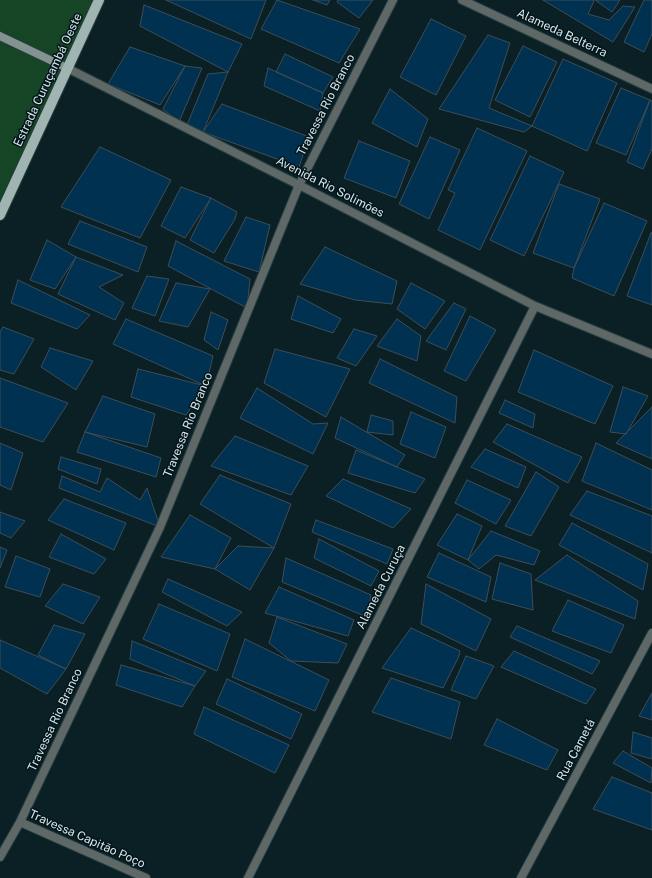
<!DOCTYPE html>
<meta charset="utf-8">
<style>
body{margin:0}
canvas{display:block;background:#0a2024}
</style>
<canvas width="652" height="878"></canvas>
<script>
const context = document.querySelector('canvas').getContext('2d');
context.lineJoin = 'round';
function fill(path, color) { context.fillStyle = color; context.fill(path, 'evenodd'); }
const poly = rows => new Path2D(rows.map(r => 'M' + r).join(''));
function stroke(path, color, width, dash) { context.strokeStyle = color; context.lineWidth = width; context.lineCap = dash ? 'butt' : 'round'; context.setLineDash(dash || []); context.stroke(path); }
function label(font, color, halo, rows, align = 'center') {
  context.font = font + ' "Public Sans",sans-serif'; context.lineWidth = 3; context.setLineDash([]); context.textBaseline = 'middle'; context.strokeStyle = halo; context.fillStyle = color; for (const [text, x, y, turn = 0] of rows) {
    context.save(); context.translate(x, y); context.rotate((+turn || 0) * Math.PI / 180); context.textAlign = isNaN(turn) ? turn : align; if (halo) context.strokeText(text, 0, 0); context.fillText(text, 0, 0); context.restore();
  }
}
fill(poly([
 [0,0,99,0,0,214]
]), '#154525');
const building = poly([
 [166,0,266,0,251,39,166,0],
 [277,0,360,29,339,63,261,29,277,0],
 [313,0,330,0,327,5,313,0],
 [338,0,373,0,359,18,337,2,338,0],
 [543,0,593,0,594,1,588,14,609,20,623,6,635,7,613,42,543,0],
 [595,0,620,0,612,12,595,0],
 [644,0,652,0,652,34,644,52,624,42,644,0],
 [144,5,242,44,228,72,140,26,144,5],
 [431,19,466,36,436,95,400,77,431,19],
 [488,35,510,43,489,108,532,126,524,132,439,109,488,35],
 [523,46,557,62,530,117,495,100,523,46],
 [130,47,185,66,160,105,108,84,130,47],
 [285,54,333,77,323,93,276,72,285,54],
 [563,59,617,83,587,151,532,126,563,59],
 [185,66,202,68,179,122,163,109,185,66],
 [268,68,323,93,320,111,264,86,268,68],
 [228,72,203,132,187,125,208,74,228,72],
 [621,88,650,100,626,155,596,143,621,88],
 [390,89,428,119,417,147,372,123,390,89],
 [650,100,652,101,652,149,643,169,627,162,650,100],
 [222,104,309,137,299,167,203,132,222,104],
 [477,128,527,151,480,250,438,230,455,193,448,190,477,128],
 [430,137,460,150,429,219,399,204,430,137],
 [359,141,410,161,396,198,344,178,359,141],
 [100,147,171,180,140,238,61,207,100,147],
 [530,156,564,172,524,256,490,240,530,156],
 [559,184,600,199,574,268,533,253,559,184],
 [181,187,211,198,185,238,161,226,181,187],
 [211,198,237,212,235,219,214,253,190,240,211,198],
 [604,203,647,221,614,296,572,278,574,268,604,203],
 [246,217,270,225,259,272,224,261,246,217],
 [80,221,147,247,138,272,68,244,80,221],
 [651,233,652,233,652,305,627,296,651,233],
 [47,240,76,257,55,289,30,280,47,240],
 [176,241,250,279,247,308,168,266,176,241],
 [325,247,397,281,392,304,355,300,300,284,325,247],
 [76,257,123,275,99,287,124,303,115,320,58,294,76,257],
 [147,276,169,279,155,316,132,308,147,276],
 [18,280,90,315,77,329,11,303,18,280],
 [176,283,210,289,188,327,159,321,176,283],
 [411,283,445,301,425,329,397,309,411,283],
 [298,296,341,319,333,333,291,319,298,296],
 [454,303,466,309,446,350,426,341,454,303],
 [211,312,228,320,218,350,204,340,211,312],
 [470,316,496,330,466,381,444,371,470,316],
 [126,319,213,356,206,386,113,344,126,319],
 [397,319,421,336,417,361,377,346,397,319],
 [3,327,34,339,14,374,0,370,0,332,3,327],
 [354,329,377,336,356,366,337,358,354,329],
 [50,348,93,361,76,390,41,367,50,348],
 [275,349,350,369,326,417,264,383,275,349],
 [534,350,613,386,595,424,518,392,534,350],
 [380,359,457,397,455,423,369,383,380,359],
 [138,369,206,386,186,415,131,397,138,369],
 [0,378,68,403,43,442,0,427,0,378],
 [623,387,648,396,626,434,610,432,623,387],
 [257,388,313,424,328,423,313,454,240,418,257,388],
 [103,396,155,414,147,447,85,432,103,396],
 [505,400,535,414,533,428,499,413,505,400],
 [652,407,652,459,616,443,652,407],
 [411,412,446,427,435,458,400,444,411,412],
 [371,415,393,421,393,435,367,432,371,415],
 [341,417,405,455,397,467,335,438,341,417],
 [507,424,582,457,568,483,493,442,507,424],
 [85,432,161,458,156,477,77,452,85,432],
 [235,436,308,466,291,495,211,466,235,436],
 [0,443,23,453,11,490,0,485,0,443],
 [596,443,652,470,652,510,582,481,596,443],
 [485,449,526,467,518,488,471,467,485,449],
 [356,450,397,467,425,479,415,493,348,473,356,450],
 [61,457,101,469,97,484,58,469,61,457],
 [536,472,559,487,531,536,505,526,536,472],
 [220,475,291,504,274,548,200,504,220,475],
 [62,476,100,492,107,478,140,500,147,488,160,527,59,488,62,476],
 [343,479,411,509,393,528,326,496,343,479],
 [467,480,511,500,496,524,455,503,467,480],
 [587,491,652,516,652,553,570,515,587,491],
 [64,499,126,523,114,550,48,520,64,499],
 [0,512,25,521,11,538,0,533,0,512],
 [457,514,482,526,468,560,437,545,457,514],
 [190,515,231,538,215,569,161,557,190,515],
 [316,520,393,549,387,564,312,532,316,520],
 [572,523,648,564,643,590,559,545,572,523],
 [491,531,540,551,534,565,496,555,479,569,468,560,491,531],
 [61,534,106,559,94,574,49,557,61,534],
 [319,539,379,571,371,586,314,558,319,539],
 [238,546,274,548,250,590,215,569,238,546],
 [0,547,7,550,0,568,0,547],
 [439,553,491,577,486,602,427,577,439,553],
 [567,555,638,601,635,619,535,580,567,555],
 [16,556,50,569,40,597,5,587,16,556],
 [286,558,371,595,367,617,282,582,286,558],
 [500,563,531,574,533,610,492,599,500,563],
 [168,579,242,612,227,626,162,592,168,579],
 [63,584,100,597,83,624,45,606,63,584],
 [426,584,491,619,476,651,421,624,426,584],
 [279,587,354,620,348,636,265,613,279,587],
 [568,600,624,625,611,653,552,631,568,600],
 [159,604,230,634,217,671,143,639,159,604],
 [277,617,347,644,338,663,291,661,269,643,277,617],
 [54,625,85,634,66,669,38,655,54,625],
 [517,626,600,661,592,674,510,637,517,626],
 [411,628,460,651,459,656,443,688,382,668,411,628],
 [245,639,329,680,315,711,232,677,245,639],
 [0,640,66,669,47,694,0,668,0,640],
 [132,641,206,671,195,686,130,659,132,641],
 [514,651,596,689,586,704,501,667,514,651],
 [466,656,494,666,476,699,451,690,466,656],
 [121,665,195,686,182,707,116,685,121,665],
 [391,678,460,702,451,739,372,712,391,678],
 [227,679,302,714,291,739,216,704,227,679],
 [652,693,652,720,639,716,652,693],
 [204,707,289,745,275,773,194,734,204,707],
 [497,719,558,750,547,770,484,745,497,719],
 [633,732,652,738,652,759,631,753,633,732],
 [623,751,652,768,651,783,613,763,623,751],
 [612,777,652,793,652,830,593,809,612,777]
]);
fill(building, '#013150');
stroke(building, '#3d4c58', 1);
const minor = poly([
 [462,0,652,89],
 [67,68,299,185,535,306,652,354],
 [20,822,146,878],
 [0,857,20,822,160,527,299,185,393,0],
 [248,878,535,306],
 [521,878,652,633]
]);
const secondary = poly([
 [0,36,67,68]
]);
const primary = poly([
 [0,215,99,0]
]);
stroke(minor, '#273c3f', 10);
stroke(secondary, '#273c3f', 10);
stroke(primary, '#273c3f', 12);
stroke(minor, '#5e6866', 8);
stroke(secondary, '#839390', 8);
stroke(primary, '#a0b5b1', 10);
label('12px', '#d8e5e8', '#02161b', [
 ["Alameda Belterra",562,33,25],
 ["Estrada Curuçambá Oeste",48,80,-65],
 ["Travessa Rio Branco",326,105,-63],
 ["Avenida Rio Solimões",330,187,27],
 ["Travessa Rio Branco",188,425,-68],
 ["Alameda Curuça",381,587,-63],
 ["Travessa Rio Branco",55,720,-65],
 ["Rua Cametá",576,750,-62],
 ["Travessa Capitão Poço",87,839,24]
]);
</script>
